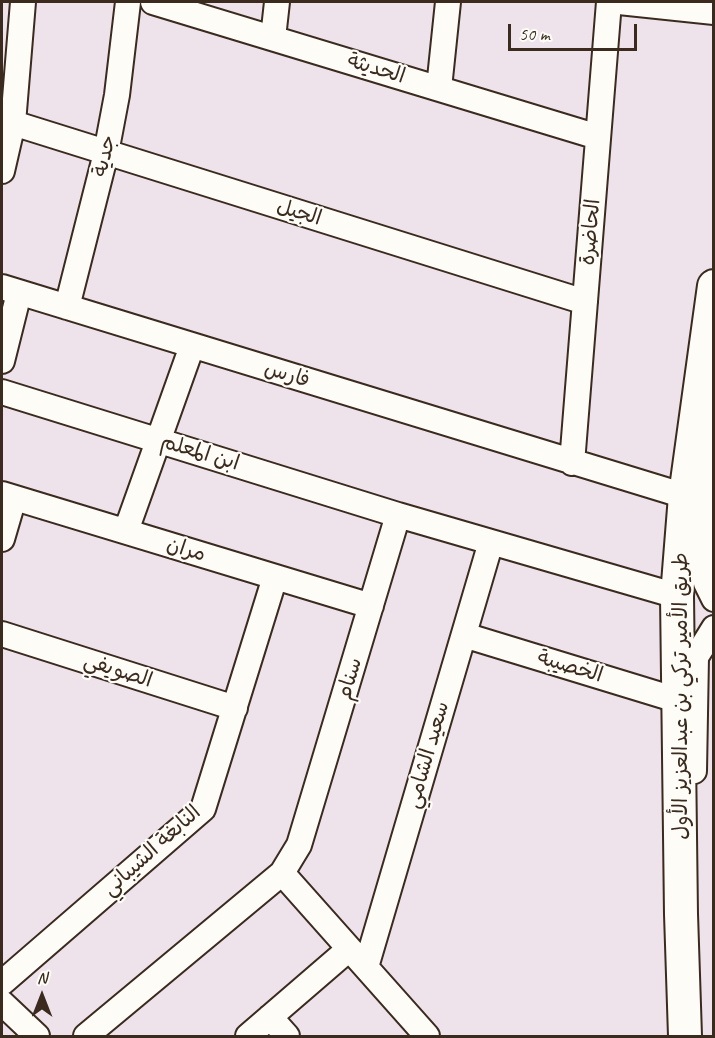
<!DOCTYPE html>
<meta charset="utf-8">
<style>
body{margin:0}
#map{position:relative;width:715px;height:1038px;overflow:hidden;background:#eee2eb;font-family:Caveat,sans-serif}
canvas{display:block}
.frame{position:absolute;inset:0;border:3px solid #3b2a1e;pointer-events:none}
.north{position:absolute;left:12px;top:966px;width:60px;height:60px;-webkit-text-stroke:4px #fdfcf7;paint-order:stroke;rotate:0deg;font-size:16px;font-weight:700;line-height:24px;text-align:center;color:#3b2a1e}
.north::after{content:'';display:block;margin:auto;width:21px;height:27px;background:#3b2a1e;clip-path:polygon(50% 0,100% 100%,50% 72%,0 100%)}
.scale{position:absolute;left:508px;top:24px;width:129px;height:27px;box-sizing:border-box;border:3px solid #3b2a1e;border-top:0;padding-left:8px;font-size:18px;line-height:21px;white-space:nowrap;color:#3b2a1e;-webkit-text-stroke:4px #fdfcf7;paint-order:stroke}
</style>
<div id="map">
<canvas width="715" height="1038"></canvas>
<div class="frame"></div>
<div class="north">N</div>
<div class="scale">50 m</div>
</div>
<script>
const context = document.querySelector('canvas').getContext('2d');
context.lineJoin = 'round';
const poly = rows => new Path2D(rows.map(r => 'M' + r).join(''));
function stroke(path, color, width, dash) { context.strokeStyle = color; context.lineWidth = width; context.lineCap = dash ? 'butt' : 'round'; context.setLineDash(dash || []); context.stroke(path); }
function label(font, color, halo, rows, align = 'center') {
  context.font = font + ' Caveat,"Playpen Sans Arabic",sans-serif'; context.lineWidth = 4.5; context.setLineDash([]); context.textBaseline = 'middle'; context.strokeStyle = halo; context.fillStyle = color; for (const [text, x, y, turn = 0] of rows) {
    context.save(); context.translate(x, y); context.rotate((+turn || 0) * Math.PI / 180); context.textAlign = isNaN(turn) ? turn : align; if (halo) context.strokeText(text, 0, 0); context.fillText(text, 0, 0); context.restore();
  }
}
const minor = poly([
 [153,2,598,137],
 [619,2,714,12],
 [273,38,277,2],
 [439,88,448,2],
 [13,123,585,302],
 [2,171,13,123,23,2],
 [2,287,685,496],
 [67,307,106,153,117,95,128,2],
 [2,361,19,293],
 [2,392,398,515],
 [712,401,700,528,701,558,706,583,714,599],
 [572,463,609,2],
 [2,494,371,606],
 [126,531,192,346],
 [2,539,14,498],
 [2,634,235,708],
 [464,635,677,700],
 [694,771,696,657,714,628],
 [282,873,427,1036],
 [366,967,491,542],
 [2,983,203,809,275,577],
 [2,1003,37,1036],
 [270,1017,287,1036],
 [86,1036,282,873,299,845,398,515,677,596],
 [248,1036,349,949]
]);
const major = poly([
 [685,1036,681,914,677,596,685,496,714,286]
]);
stroke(minor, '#3b2a1e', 28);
stroke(major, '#3b2a1e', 36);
stroke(minor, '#fdfcf7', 24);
stroke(major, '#fdfcf7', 32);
label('21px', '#3b2a1e', '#fdfcf7', [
 ["الحديثة",376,69,17],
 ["جدية",105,156,-77],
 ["الجيل",299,213,17],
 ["الحاضرة",591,232,-85],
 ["فارس",287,375,17],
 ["ابن المعلم",200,453,17],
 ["مران",186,550,17],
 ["الخصيبة",570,667,17],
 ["الصويفي",118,671,18],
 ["سنام",350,679,-74],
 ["طريق الأمير تركي بن عبدالعزيز الأول",681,696,-90],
 ["سعيد الشامي",428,755,-74],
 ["النابغة الشيباني",152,851,-42]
]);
</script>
